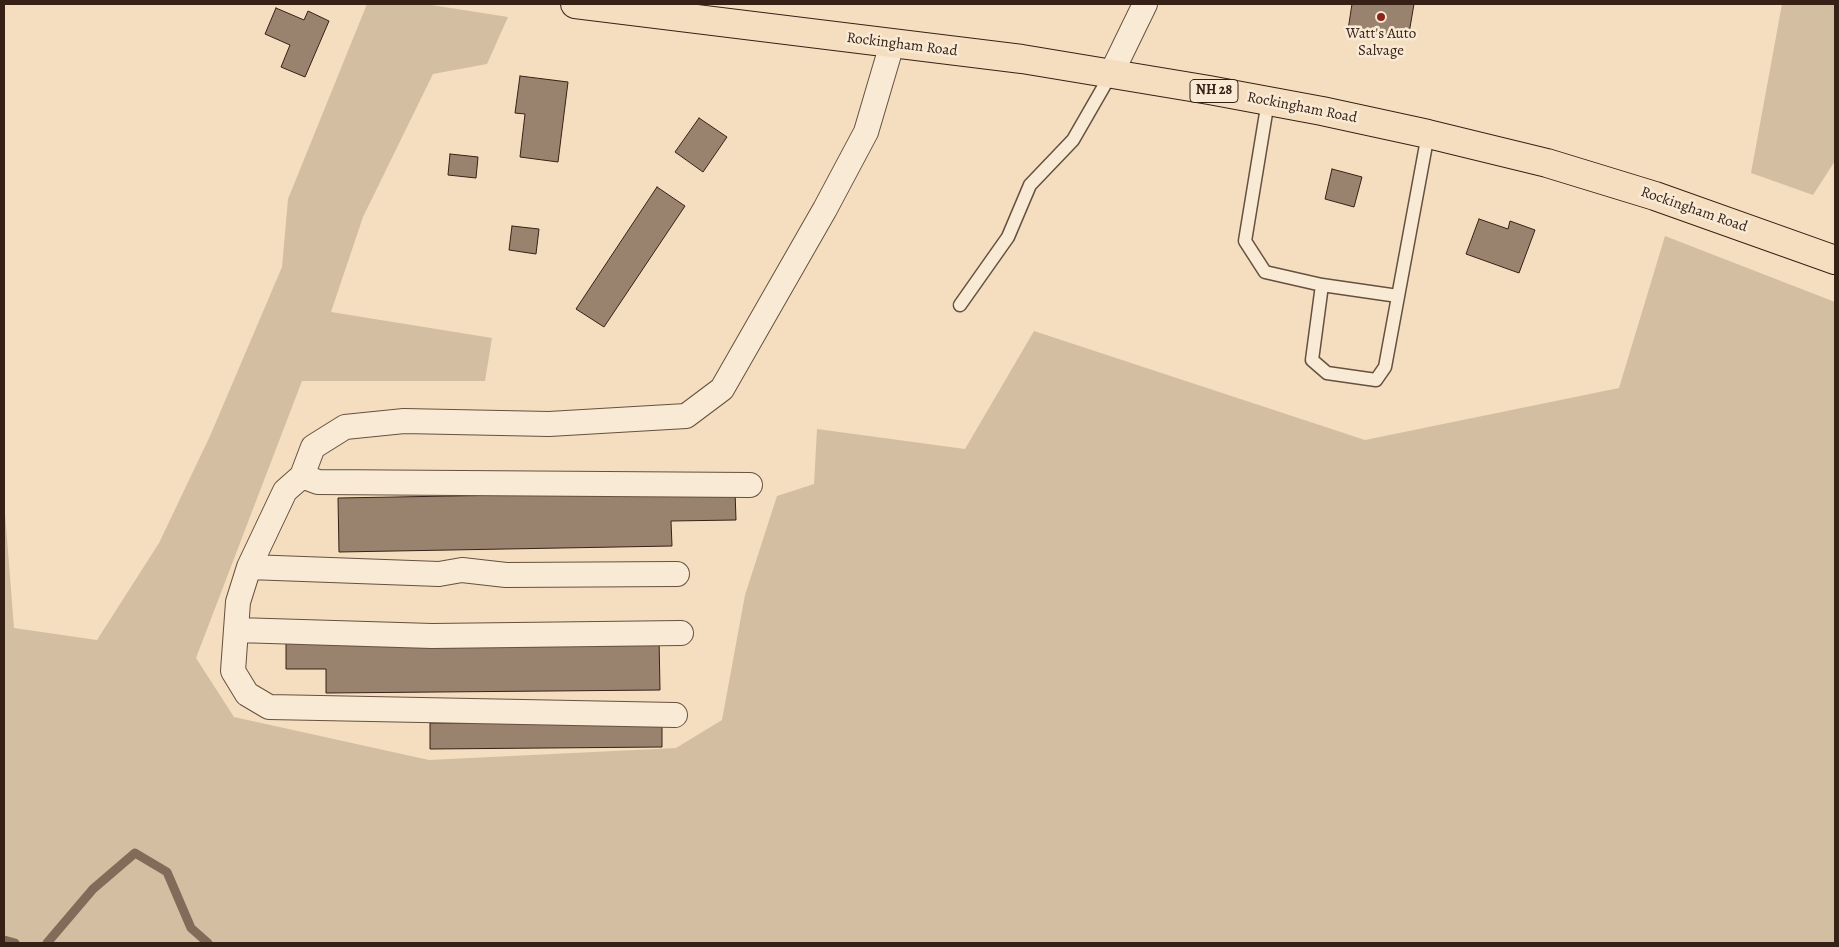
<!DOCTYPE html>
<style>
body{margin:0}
#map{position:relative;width:1839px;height:947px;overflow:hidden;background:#f4debf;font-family:Alegreya,serif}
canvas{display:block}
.frame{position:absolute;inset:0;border:5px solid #372016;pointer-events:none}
</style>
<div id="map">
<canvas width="1839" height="947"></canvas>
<div class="frame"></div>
</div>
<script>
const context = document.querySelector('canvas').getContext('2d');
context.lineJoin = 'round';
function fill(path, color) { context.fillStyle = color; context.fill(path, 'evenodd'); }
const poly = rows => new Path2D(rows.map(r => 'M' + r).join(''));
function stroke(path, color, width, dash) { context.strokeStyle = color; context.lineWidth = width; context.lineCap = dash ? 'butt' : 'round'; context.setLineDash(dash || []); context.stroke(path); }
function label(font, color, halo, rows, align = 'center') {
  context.font = font + ' Alegreya,serif'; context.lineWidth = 5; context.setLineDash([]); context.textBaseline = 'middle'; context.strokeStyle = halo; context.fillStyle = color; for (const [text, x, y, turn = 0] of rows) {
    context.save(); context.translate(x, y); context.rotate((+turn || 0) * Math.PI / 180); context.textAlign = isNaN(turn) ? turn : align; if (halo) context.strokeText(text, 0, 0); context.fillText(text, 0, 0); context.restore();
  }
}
fill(poly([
 [367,4,425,4,508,17,487,64,433,74,363,217,331,312,492,338,485,381,302,381,196,658,234,717,429,760,676,748,722,720,745,595,777,496,814,484,817,429,965,449,1034,331,1365,440,1619,388,1665,236,1835,302,1835,943,4,943,4,500,14,628,97,640,159,543,210,436,282,267,288,199],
 [1782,4,1835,4,1835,161,1813,195,1751,173]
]), '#d4bea2');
stroke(poly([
 [4,940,15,943],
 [47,943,93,889,135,853,167,872,191,928,208,943]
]), '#826b59', 9);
const building = poly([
 [1352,4,1414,4,1408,39,1348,30,1352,4],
 [276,8,304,20,308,11,329,21,305,77,281,67,290,45,265,34,276,8],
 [520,76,568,82,558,162,520,157,525,114,515,113,520,76],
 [699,118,727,137,703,172,675,152,699,118],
 [450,154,478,157,476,178,448,175,450,154],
 [1332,169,1362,177,1354,207,1325,199,1332,169],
 [657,187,685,206,604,327,576,309,657,187],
 [1479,219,1508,229,1510,221,1535,230,1519,273,1466,254,1479,219],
 [512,226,539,229,536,254,509,250,512,226],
 [735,491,736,520,671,521,672,546,339,552,338,498,735,491],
 [659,637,660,690,326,693,326,669,286,669,286,641,659,637],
 [662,722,662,747,430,749,430,723,662,722]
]);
fill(building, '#99836e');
stroke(building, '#372016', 1);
const service = poly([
 [1268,101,1245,241,1265,272,1322,285,1312,360,1327,373,1376,380,1385,367,1428,134],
 [1322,285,1398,296],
 [960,305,1008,237,1030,185,1073,140,1111,74]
]);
const minor = poly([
 [1111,74,1145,4],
 [302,476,318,482,750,485],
 [249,567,439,574,462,570,506,575,677,574],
 [237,630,432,636,681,633],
 [675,715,269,707,247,694,233,671,238,602,249,567,285,491,302,476,313,447,345,427,404,421,549,424,686,416,722,389,825,209,866,132,892,44]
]);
const primary = poly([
 [575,4,1022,59,1209,90,1322,111,1428,134,1547,163,1655,196,1835,260]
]);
stroke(service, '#665040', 15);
stroke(minor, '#665040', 26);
stroke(primary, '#372016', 30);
stroke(service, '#f8ead5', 12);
stroke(minor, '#f8ead5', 24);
stroke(primary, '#f4debf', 28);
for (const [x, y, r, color] of [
 [1381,17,5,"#8f2418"]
]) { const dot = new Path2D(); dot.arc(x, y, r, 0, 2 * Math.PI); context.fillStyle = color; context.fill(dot); stroke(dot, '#f8ead5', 2); }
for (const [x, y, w] of [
 [1214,91,48]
]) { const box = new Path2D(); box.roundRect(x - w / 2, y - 11.5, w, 23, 4); context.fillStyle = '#f8ead5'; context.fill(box); stroke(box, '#372016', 1); }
label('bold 14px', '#372016', null, [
 ["NH 28",1214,91]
]);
label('15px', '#372016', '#f8ead5', [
 ["Watt's Auto",1381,34],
 ["Salvage",1381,51]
]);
label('15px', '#372016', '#f8ead5', [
 ["Rockingham Road",902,45,7],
 ["Rockingham Road",1302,108,11],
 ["Rockingham Road",1694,210,19]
]);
</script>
